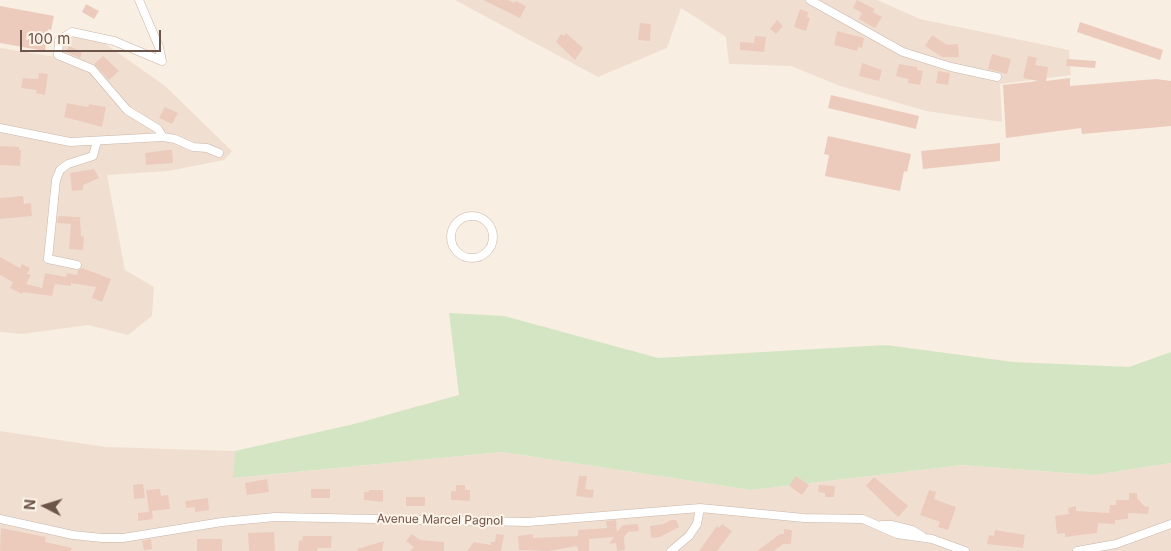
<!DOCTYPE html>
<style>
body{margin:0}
#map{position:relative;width:1171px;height:551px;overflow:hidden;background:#f9eee2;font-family:Inter,sans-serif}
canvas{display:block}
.north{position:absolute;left:20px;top:481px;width:50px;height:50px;-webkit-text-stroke:4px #fdf3e7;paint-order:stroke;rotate:275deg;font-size:14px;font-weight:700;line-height:20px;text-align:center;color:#6e554b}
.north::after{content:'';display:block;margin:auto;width:18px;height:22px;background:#6e554b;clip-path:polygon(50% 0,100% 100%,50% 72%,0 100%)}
.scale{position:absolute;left:20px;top:30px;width:141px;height:22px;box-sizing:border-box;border:2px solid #6e554b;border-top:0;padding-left:6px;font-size:15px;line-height:18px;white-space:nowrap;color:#6e554b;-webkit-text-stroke:4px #fdf3e7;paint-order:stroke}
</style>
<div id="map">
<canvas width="1171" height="551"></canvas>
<div class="north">N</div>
<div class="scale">100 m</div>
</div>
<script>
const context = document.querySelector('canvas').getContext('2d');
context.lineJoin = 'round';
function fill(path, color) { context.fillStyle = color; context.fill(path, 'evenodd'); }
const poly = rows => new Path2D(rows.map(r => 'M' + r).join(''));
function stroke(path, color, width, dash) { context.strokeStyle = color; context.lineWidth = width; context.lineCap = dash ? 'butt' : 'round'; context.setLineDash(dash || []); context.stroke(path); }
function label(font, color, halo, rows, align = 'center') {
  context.font = font + ' Inter,sans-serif'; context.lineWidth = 4; context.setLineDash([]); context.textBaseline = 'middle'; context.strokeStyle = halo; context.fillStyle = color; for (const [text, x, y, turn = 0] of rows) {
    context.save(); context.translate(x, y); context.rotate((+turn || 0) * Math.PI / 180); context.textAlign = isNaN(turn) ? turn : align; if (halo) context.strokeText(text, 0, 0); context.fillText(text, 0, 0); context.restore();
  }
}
fill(poly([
 [455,0,877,0,920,19,1069,50,1071,75,1000,84,1002,122,926,111,840,86,791,66,729,64,726,37,681,8,667,48,598,77],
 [70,34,101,41,164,85,232,151,224,160,168,171,107,175,125,270,154,287,152,316,128,335,88,325,22,334,0,332,0,48,49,56,58,55],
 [0,431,106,447,235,451,234,478,502,452,751,490,963,465,1094,475,1171,463,1171,551,0,551]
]), '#f0dfd1');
fill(poly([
 [449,313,504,316,658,358,886,345,1013,362,1129,367,1171,352,1171,463,1094,475,963,465,751,490,502,452,233,478,235,451,354,424,459,395]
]), '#d3e5c2');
fill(poly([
 [483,0,508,0,514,3,516,1,526,6,520,18],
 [857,0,875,9,873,12,882,17,875,28,859,19,862,13,853,8],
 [86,4,99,11,94,19,82,12],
 [0,6,54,16,51,30,48,29,45,51,0,43],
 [800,9,808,12,807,17,810,18,806,31,794,27],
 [777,20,783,26,776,34,770,29],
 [1080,22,1163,50,1160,60,1077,32],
 [640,23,651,24,650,41,638,40],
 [837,31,864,38,862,48,858,47,857,51,834,45],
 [566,33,583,48,575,60,556,42,561,34,564,36],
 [932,35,947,45,958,44,959,57,942,57,925,46],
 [755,36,766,37,764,52,740,50,740,42,754,43],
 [69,46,82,52,80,58,66,52],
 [992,54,1011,59,1007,74,988,69],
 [103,56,119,71,109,80,94,64],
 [1028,56,1037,58,1035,65,1048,67,1046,81,1070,78,1070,86,1156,79,1171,81,1171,126,1082,134,1081,128,1006,138,1003,85,1038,81,1023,78],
 [1067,59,1096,61,1095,68,1066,66],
 [862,63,882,70,879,81,859,76],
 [899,64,917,67,917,70,923,71,920,85,908,83,908,79,896,76],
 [938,71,950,73,948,85,936,83],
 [39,73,48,74,45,95,36,93,37,90,21,88,23,78,38,79],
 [831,95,919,116,916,129,828,108],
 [67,103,88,107,89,104,106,107,102,127,64,117],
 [165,107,178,113,172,124,159,118],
 [828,136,911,154,907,172,904,171,900,191,825,176,829,155,824,154],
 [1000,143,1000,161,923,169,921,151],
 [0,146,19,147,19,150,21,150,20,166,0,165],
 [168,150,172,150,173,163,146,165,145,153],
 [94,169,99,178,83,185,83,190,72,191,70,173],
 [23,196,24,204,31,203,32,216,0,219,0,198],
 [58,216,80,217,81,236,84,237,83,250,69,249,71,224,57,223],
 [0,257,20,268,22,264,30,268,27,274,31,275,26,284,42,288,45,273,66,277,67,273,77,275,78,270,82,268,111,279,102,302,92,298,96,287,71,283,71,286,55,284,52,296,23,292,22,294,10,288,13,282,0,275],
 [579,476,587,476,585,489,594,490,593,498,576,496],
 [796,476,809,485,802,495,789,486],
 [874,477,908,506,898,517,866,486],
 [267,479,269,492,247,495,245,483],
 [143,484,145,498,134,499,133,485],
 [456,485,465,485,465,490,470,490,470,501,451,500,451,491,456,491],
 [819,485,835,486,834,497,825,497,825,493,818,492],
 [160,489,161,496,168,495,170,509,152,511,153,519,138,521,138,513,149,512,146,490],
 [311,489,330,489,330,498,311,498],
 [369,490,383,490,383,502,364,500,364,492,369,492],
 [929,490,936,492,934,499,956,507,948,530,938,527,940,522,920,515],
 [1129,493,1137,493,1137,498,1144,506,1149,507,1148,514,1128,513,1128,519,1115,520,1115,524,1098,523,1097,533,1065,537,1065,533,1057,534,1055,516,1069,514,1068,508,1076,506,1076,511,1109,513,1110,505,1116,505,1116,500,1129,500],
 [406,497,425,497,425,506,406,506],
 [208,498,209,510,195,512,195,507,186,508,185,501],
 [616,520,617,532,623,525,638,524,639,531,628,532,624,537,625,550,617,551,616,543,609,544,614,537,589,539,589,551,578,551,577,546,549,551,519,550,518,536,533,534,533,538,578,536,578,530,607,528,606,521],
 [671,520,676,520,679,527,660,537,651,538,650,526,663,524],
 [722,524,732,531,717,551,699,551,717,526,719,528],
 [1,528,46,537,45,542,72,548,71,551,0,551],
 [784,529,792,530,791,544,783,544,774,551,757,551,780,534,784,534],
 [995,530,1025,535,1023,548,987,544,989,535,994,536],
 [274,532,275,551,249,551,248,533],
 [412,534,420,540,444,542,444,551,410,551,414,547,406,541],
 [496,534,504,535,501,551,467,551,474,542,491,545,491,542,495,542],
 [303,536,332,536,331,548,318,548,317,551,298,551,299,540,302,541],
 [151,539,152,549,144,550,142,541],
 [197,539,222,539,222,551,197,551],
 [384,541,382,551,358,551,357,549]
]), '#eccbbd');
const street = poly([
 [139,0,159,47,162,61,114,41,72,32,59,40,58,55,92,69,127,110,158,129,163,137],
 [810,0,903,52,951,67,997,77],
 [0,128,70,142,163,137,175,139,193,147,207,148,219,153],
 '451 237a21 21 0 1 1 42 0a21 21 0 1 1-42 0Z',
 [77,265,48,259,56,180,60,170,68,164,93,156,97,141],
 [0,519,73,535,102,538,123,538,222,522,275,517,528,522,700,508,804,518,863,519,897,534,932,539,965,551],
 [882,525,891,525,912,530,922,536],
 [671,551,689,536,697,524,700,508],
 [1077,551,1116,544,1171,524]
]);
stroke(street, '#c8b5aa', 9);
stroke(street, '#fff', 8);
label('12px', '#6e554b', '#fdf3e7', [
 ["Avenue Marcel Pagnol",440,520,1]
]);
</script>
